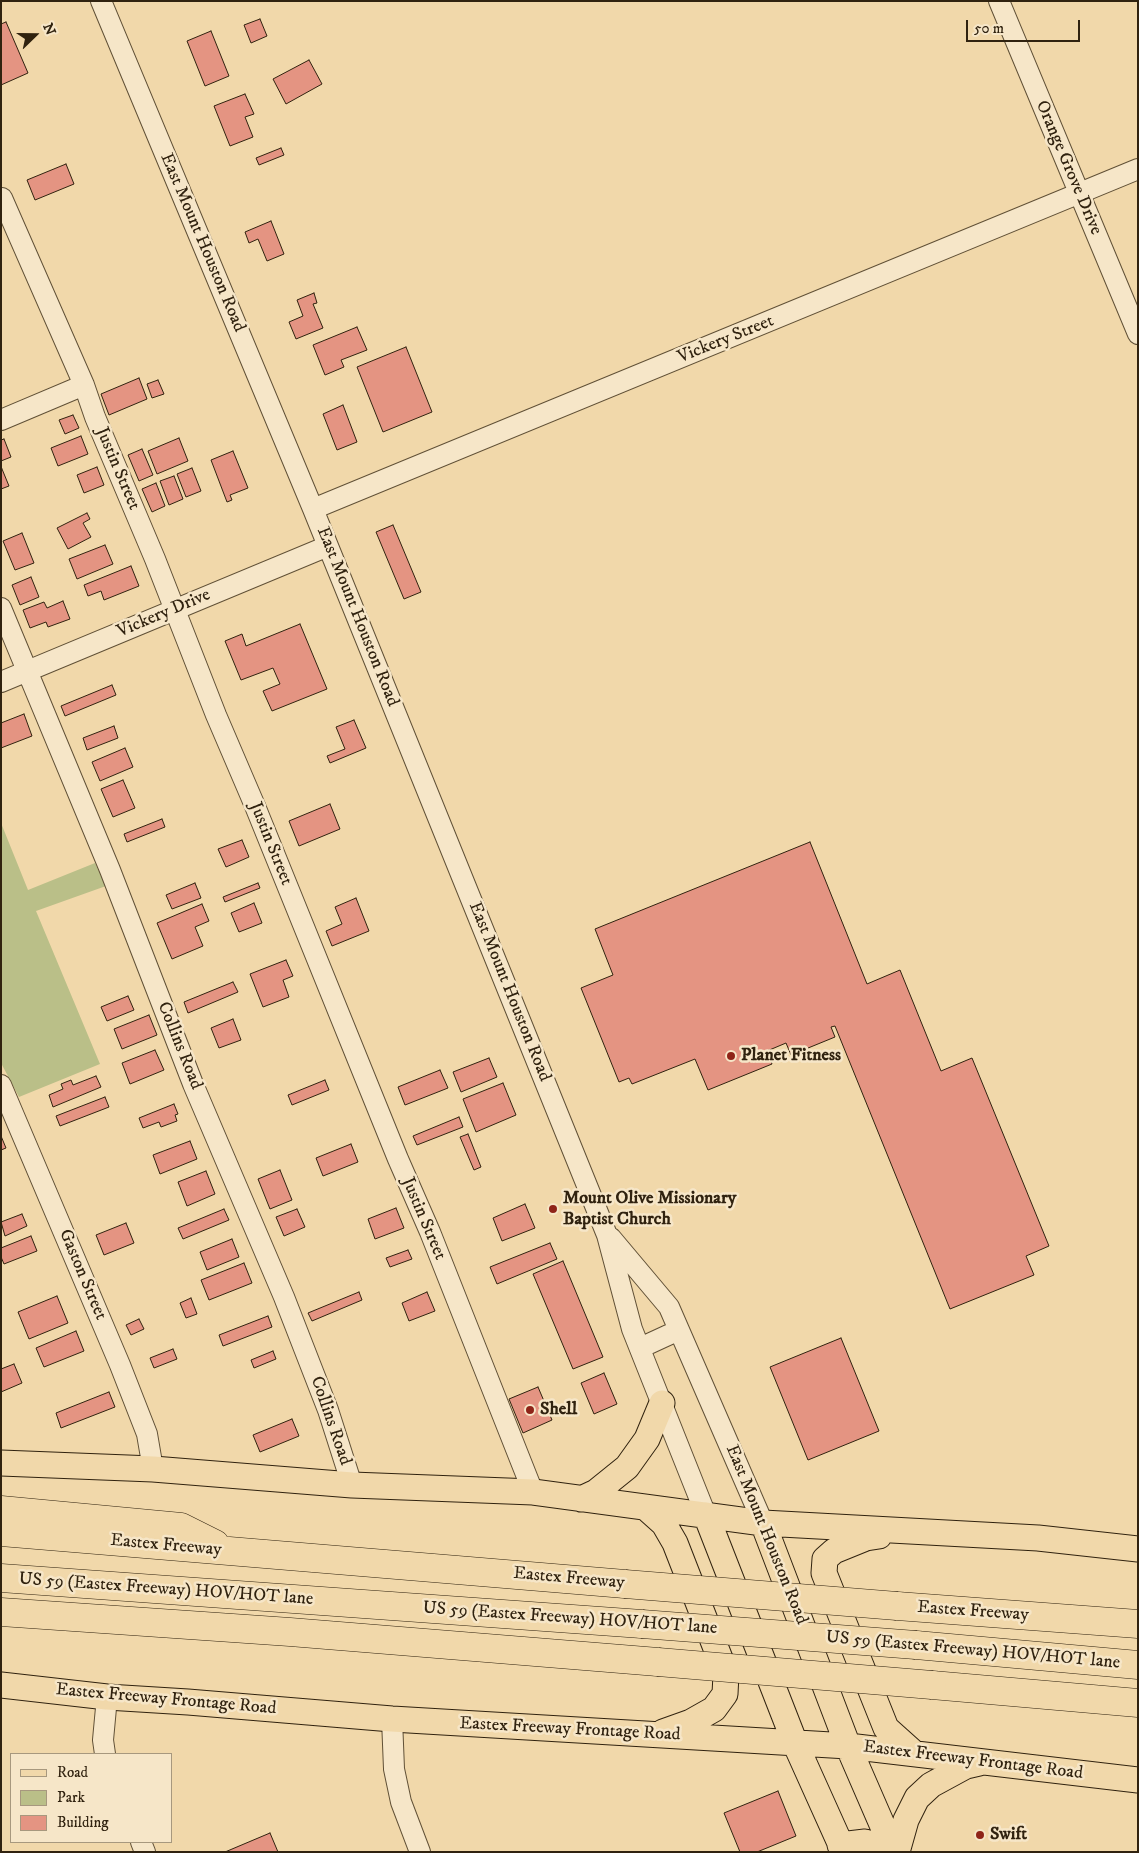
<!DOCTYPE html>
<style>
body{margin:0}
#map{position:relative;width:1139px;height:1853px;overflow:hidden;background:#f1d8aa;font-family:"IM FELL DW Pica",serif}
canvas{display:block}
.frame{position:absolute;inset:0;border:2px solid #30220f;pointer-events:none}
.legend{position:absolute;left:10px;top:1753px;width:162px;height:90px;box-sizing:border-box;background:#f6e6c8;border:1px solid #a7987e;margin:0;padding:6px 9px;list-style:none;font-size:15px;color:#30220f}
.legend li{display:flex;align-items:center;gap:10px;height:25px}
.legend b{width:25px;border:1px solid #a7987e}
.north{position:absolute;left:10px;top:10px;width:50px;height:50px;-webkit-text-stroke:4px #f6e6c8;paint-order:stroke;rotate:68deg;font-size:14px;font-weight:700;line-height:20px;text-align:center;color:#30220f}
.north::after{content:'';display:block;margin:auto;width:18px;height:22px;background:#30220f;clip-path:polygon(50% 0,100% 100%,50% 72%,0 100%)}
.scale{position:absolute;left:966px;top:20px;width:114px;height:22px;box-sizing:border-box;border:2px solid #30220f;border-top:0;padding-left:6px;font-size:15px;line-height:18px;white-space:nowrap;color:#30220f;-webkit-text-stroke:4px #f6e6c8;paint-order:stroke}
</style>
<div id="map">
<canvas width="1139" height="1853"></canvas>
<div class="frame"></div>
<ul class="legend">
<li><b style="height:6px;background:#f1d8aa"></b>Road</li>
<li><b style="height:14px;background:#babf88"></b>Park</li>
<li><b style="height:14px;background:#e49482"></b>Building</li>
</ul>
<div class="north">N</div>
<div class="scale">50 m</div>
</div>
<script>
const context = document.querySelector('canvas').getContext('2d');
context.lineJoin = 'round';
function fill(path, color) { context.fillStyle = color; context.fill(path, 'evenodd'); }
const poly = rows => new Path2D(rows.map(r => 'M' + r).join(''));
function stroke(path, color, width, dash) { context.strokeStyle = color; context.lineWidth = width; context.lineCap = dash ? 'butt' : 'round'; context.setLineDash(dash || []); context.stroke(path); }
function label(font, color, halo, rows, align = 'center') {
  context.font = font + ' "IM FELL DW Pica",serif'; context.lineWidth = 5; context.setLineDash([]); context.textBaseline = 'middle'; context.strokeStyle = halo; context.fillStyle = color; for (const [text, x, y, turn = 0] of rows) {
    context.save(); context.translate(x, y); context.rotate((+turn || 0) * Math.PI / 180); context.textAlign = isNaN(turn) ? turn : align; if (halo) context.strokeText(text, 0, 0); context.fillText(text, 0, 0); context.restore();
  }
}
fill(poly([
 [1,823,28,890,95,863,106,886,36,911,100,1064,19,1097,1,1063]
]), '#babf88');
const building = poly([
 [260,19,267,36,251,43,244,25,260,19],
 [6,22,28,73,1,85,1,24,6,22],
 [211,31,229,76,205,86,187,41,211,31],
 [309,60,322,84,286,104,273,79,309,60],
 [245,94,254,114,245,117,253,137,230,146,214,106,245,94],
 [281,148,284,155,259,165,256,158,281,148],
 [66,164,74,184,35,200,27,180,66,164],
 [271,221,284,254,267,261,258,239,249,243,245,232,271,221],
 [314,293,317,303,313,304,323,328,296,339,289,322,303,316,297,300,314,293],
 [357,327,367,350,341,360,344,367,325,375,313,345,357,327],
 [406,347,432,412,383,432,357,367,406,347],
 [139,378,147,399,109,415,101,394,139,378],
 [158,380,164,394,152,398,147,384,158,380],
 [343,405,357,442,337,450,323,414,343,405],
 [73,415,79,428,65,434,59,420,73,415],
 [81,436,88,454,58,466,51,448,81,436],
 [179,438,188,461,157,474,148,451,179,438],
 [4,439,11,457,1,461,1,440,4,439],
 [142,449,153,475,139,481,128,455,142,449],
 [233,451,248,488,230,495,232,500,227,502,211,460,233,451],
 [97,467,104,485,84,493,77,475,97,467],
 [192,468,201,491,186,497,177,474,192,468],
 [2,469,9,486,1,489,1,470,2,469],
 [174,476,183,499,169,505,160,481,174,476],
 [156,483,165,506,152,512,142,489,156,483],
 [87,513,90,519,83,523,91,537,68,549,57,528,87,513],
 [393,525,421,592,404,599,376,532,393,525],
 [22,533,34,563,15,570,3,541,22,533],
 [105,545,113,564,77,579,69,559,105,545],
 [131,566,139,586,104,600,101,591,88,596,84,585,131,566],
 [31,577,39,597,20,605,12,585,31,577],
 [63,601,70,619,48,627,46,622,30,628,23,610,44,602,47,608,63,601],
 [300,624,327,689,272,711,263,691,280,684,273,668,241,680,225,641,242,634,246,646,300,624],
 [112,685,116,695,65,716,61,706,112,685],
 [24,714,32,736,1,748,1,723,24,714],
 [354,720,366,748,330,763,327,756,345,749,336,727,354,720],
 [114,726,118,738,87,750,83,738,114,726],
 [125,748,133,767,100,781,92,762,125,748],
 [123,780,135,808,113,817,101,789,123,780],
 [330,804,340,829,299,846,289,821,330,804],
 [162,819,165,827,127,842,124,834,162,819],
 [242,840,249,857,226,867,218,849,242,840],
 [810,842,867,984,900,970,941,1071,972,1058,1049,1246,1026,1256,1034,1275,950,1309,835,1026,831,1027,835,1037,791,1055,786,1043,767,1051,772,1064,708,1090,695,1059,632,1084,629,1078,619,1082,581,988,613,975,595,929,810,842],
 [195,883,201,898,172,909,166,895,195,883],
 [258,883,260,888,225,902,223,897,258,883],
 [356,898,369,931,332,946,326,931,342,924,335,907,356,898],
 [254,903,262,923,239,932,231,913,254,903],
 [202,904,209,921,195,927,203,946,172,959,157,923,202,904],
 [286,960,293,976,283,980,289,997,263,1007,250,974,286,960],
 [233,982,238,992,188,1013,184,1002,233,982],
 [128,996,134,1010,107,1021,101,1007,128,996],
 [149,1015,157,1035,122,1049,114,1029,149,1015],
 [233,1019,241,1040,219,1048,211,1028,233,1019],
 [155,1050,164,1070,130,1084,122,1063,155,1050],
 [489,1058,497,1077,461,1092,453,1072,489,1058],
 [440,1070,448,1088,405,1105,398,1087,440,1070],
 [96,1076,101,1087,53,1107,49,1095,63,1089,61,1084,71,1080,73,1085,96,1076],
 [325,1080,329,1090,292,1105,288,1095,325,1080],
 [503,1083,516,1115,476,1132,463,1099,503,1083],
 [105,1097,109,1107,60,1126,56,1116,105,1097],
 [174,1104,178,1114,175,1115,177,1121,161,1127,159,1122,143,1128,139,1118,174,1104],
 [459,1117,463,1127,417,1145,413,1136,459,1117],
 [468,1134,481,1167,474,1170,460,1137,468,1134],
 [1,1136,6,1148,1,1150,1,1136],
 [190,1141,197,1159,160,1174,153,1155,190,1141],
 [351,1144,358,1162,323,1176,316,1158,351,1144],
 [280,1170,292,1200,270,1209,258,1179,280,1170],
 [206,1171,215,1194,187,1206,178,1182,206,1171],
 [525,1204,535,1228,502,1241,493,1218,525,1204],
 [396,1208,404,1228,375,1239,368,1219,396,1208],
 [224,1209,229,1220,183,1239,178,1228,224,1209],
 [297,1209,305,1227,284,1236,276,1217,297,1209],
 [22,1214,27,1226,5,1236,1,1222,22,1214],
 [126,1223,134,1243,104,1255,96,1235,126,1223],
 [31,1236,37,1251,4,1264,1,1257,1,1248,31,1236],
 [232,1239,239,1257,207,1270,200,1252,232,1239],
 [550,1243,557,1259,497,1284,490,1267,550,1243],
 [408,1250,412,1259,390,1267,386,1258,408,1250],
 [563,1261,603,1357,573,1369,533,1274,563,1261],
 [244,1263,252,1283,209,1300,201,1280,244,1263],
 [359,1292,362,1300,312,1321,308,1313,359,1292],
 [427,1292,435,1311,409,1321,402,1303,427,1292],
 [57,1296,68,1323,29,1339,18,1312,57,1296],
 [191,1298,197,1314,186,1318,180,1303,191,1298],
 [268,1316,272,1327,223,1346,219,1335,268,1316],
 [139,1319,144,1329,131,1335,126,1325,139,1319],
 [76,1331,84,1351,44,1367,36,1348,76,1331],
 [841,1338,879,1431,808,1460,770,1367,841,1338],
 [173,1349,177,1359,154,1368,150,1358,173,1349],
 [273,1351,276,1359,254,1368,251,1360,273,1351],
 [14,1364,22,1383,1,1392,1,1369,14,1364],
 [604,1373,617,1404,594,1414,581,1383,604,1373],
 [538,1387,552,1420,523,1433,509,1399,538,1387],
 [109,1392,115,1407,61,1428,56,1413,109,1392],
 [292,1419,299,1436,260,1452,253,1435,292,1419],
 [778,1791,796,1836,757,1852,740,1852,724,1813,778,1791],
 [270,1833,278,1852,225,1852,270,1833]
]);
fill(building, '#e49482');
stroke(building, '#30220f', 1);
const minor = poly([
 [101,1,313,509,607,1235,632,1329,706,1515],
 [999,1,1138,334],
 [2,198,84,385,95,417,155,559,216,715,255,806,398,1159,430,1232,533,1492],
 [1,420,84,385],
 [313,509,1138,169],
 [1,608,110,870,193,1084,284,1297,328,1410,352,1485],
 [1,682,328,546],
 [1,1085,120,1365,147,1434,153,1469],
 [611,1238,669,1307,763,1523],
 [640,1348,679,1330],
 [392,1719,394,1769,401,1802,420,1852],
 [105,1754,103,1740,107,1697],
 [141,1842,145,1852]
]);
const major = poly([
 [1,1463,153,1469,352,1485,533,1492,763,1523,1038,1538,1138,1549],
 [581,1499,596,1492,627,1467,647,1439,662,1403],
 [645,1507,664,1524,675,1543,726,1674,725,1694,714,1709,691,1722,663,1732],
 [706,1515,795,1743,844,1852],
 [763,1523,848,1746,894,1852],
 [879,1536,866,1538,834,1551,825,1559,824,1573,886,1728,915,1754],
 [1,1685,107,1697,188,1702,392,1719,848,1746,1138,1780],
 [840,1845,865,1842,894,1850],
 [897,1852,906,1820,917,1798,931,1785,966,1766,979,1763]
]);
const highway = poly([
 [1,1510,181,1527,215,1544],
 [1,1532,625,1584],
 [1,1578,642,1624],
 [897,1606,1138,1624],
 [1,1612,290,1632,658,1662],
 [916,1645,1138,1665],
 [932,1685,1138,1703]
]);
stroke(minor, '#605036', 22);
stroke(major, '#30220f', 27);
stroke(highway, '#30220f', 29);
stroke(minor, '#f6e6c8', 20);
stroke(major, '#f1d8aa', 25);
stroke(highway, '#f1d8aa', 28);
const highwayBridge = poly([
 [625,1584,897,1606],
 [642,1624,916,1645],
 [658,1662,932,1685]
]);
stroke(highwayBridge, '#30220f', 29, []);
stroke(highwayBridge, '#f1d8aa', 28);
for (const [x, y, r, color] of [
 [731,1056,5,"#8f2418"],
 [553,1209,5,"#8f2418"],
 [530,1410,5,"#8f2418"],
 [980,1835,5,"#8f2418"]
]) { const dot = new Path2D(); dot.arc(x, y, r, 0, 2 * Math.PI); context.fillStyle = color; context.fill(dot); stroke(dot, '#f6e6c8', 2); }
label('18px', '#30220f', '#f6e6c8', [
 ["Orange Grove Drive",1068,168,67],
 ["East Mount Houston Road",202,243,67],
 ["Vickery Street",726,340,-22],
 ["Justin Street",117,469,67],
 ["Vickery Drive",164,614,-23],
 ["East Mount Houston Road",357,617,68],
 ["Justin Street",270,844,68],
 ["East Mount Houston Road",509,992,68],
 ["Collins Road",179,1046,68],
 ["Justin Street",423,1219,67],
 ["Gaston Street",82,1275,67],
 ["Collins Road",330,1421,71],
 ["East Mount Houston Road",766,1535,68],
 ["Eastex Freeway",166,1546,5],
 ["Eastex Freeway",569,1579,5],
 ["US 59 (Eastex Freeway) HOV/HOT lane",166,1590,4],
 ["Eastex Freeway",973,1612,4],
 ["US 59 (Eastex Freeway) HOV/HOT lane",570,1619,4],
 ["US 59 (Eastex Freeway) HOV/HOT lane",973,1651,5],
 ["Eastex Freeway Frontage Road",166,1700,5],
 ["Eastex Freeway Frontage Road",570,1730,3],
 ["Eastex Freeway Frontage Road",973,1761,7]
]);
label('bold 18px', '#30220f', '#f6e6c8', [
 ["Planet Fitness",741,1056],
 ["Mount Olive Missionary",563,1199],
 ["Baptist Church",563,1220],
 ["Shell",540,1410],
 ["Swift",990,1835]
], 'left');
</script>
